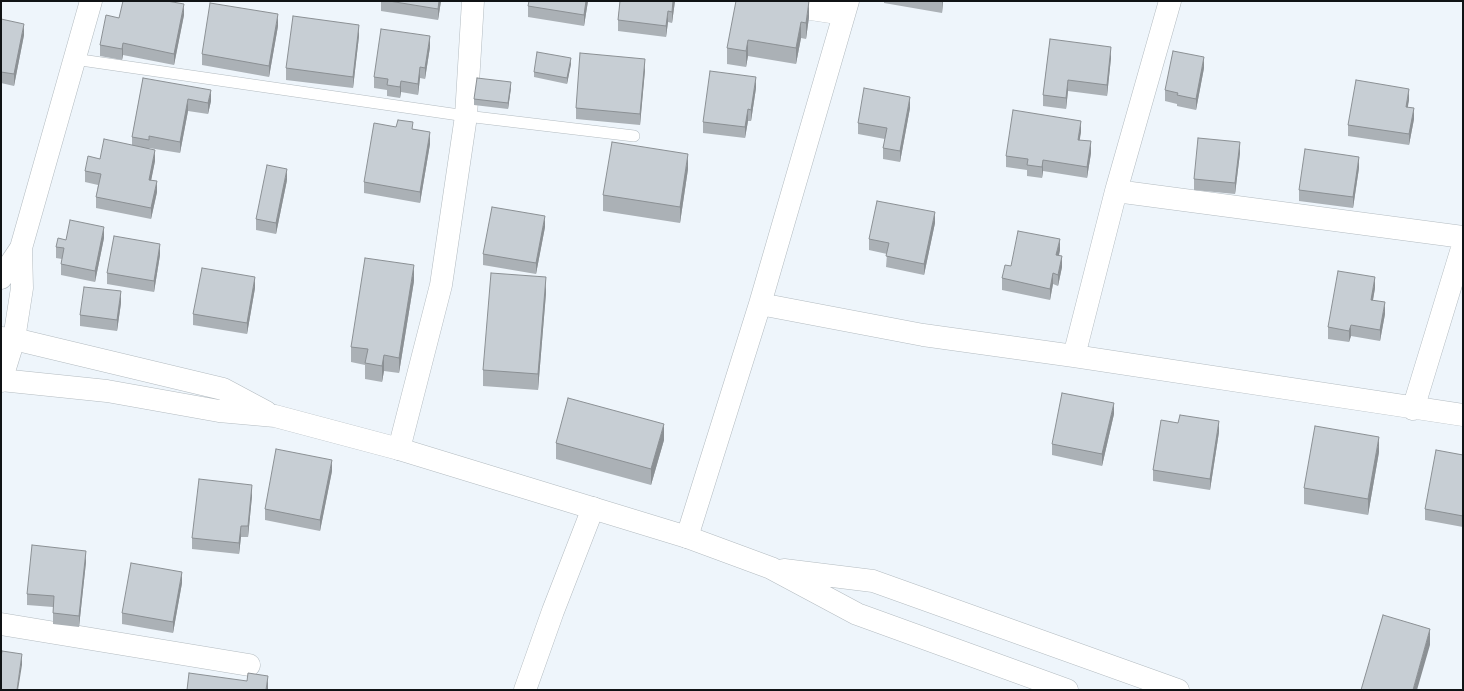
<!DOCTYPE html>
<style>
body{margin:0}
#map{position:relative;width:1464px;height:691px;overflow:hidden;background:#eef5fb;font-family:Arial,sans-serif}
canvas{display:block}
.frame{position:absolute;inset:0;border:2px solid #101315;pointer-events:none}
</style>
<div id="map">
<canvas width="1464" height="691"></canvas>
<div class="frame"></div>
</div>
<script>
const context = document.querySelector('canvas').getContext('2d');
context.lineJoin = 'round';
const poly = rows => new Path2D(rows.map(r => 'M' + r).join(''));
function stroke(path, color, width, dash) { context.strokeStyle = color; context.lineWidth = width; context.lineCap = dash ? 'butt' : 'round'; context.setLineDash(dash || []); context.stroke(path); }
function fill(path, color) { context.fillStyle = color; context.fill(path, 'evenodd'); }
const service = poly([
 [74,59,466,116,634,136]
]);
const minor = poly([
 [758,1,844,14],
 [1116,191,1463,237],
 [1,278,21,248],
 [760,304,923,335,1074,356,1463,415],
 [1074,356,1116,191,1170,1],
 [1,381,14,339,22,288,21,248,91,1],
 [1413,409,1463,245],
 [399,449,441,285,466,116,473,1],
 [687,537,760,304,848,1],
 [1,624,249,665],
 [525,690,553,611,593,508]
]);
const secondary = poly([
 [1,338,14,339,223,389,266,412],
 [1,380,107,391,219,411,275,416,399,449,687,537,771,568,857,614,1067,690],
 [784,570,873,581,1178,690]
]);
stroke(service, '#b3bbc0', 12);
stroke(minor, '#b3bbc0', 23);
stroke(secondary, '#b3bbc0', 23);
stroke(service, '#fff', 11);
stroke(minor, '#fff', 22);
stroke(secondary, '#fff', 22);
fill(poly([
 [381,1,441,1,438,20,381,11],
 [588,1,584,26,528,17,528,6],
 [620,1,675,1,672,23,668,22,666,37,618,31,618,20],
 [884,1,943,1,942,13,884,3],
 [184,15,174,65,123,55,122,60,100,56,100,45,119,18],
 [809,17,806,39,801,38,796,64,748,56,746,67,727,64,727,48],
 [1,19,24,35,14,86,1,83],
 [278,26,269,77,202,65,202,54],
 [359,36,353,88,286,80,286,68],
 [1050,39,1111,58,1107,96,1068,91,1066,109,1043,106,1043,95],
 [430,47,425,79,420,78,418,95,401,92,400,98,387,96,387,90,374,88,374,77],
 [571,64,567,84,534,77,534,72],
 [1204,68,1196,110,1177,106,1177,104,1165,101,1165,90],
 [645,70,640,125,576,119,576,108],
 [143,78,211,101,208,114,188,111,180,153,149,148,155,161,151,180,157,192,151,219,96,208,96,197,98,185,85,182,85,171,100,159,132,145,132,137],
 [511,88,508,109,474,105,474,99],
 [756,88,751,121,748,121,745,138,703,133,703,122],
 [1409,100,1407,107,1414,119,1409,145,1348,136,1348,125],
 [910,108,900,162,883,159,883,148,885,139,858,134,858,123],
 [396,127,413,129,430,144,420,203,364,193,364,182],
 [1081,132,1079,140,1091,153,1087,178,1043,171,1042,178,1027,176,1027,170,1006,167,1006,156],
 [1240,153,1235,194,1194,190,1194,179],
 [1359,168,1353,208,1299,201,1299,190],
 [688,169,680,223,603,211,603,195],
 [287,180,276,234,256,230,256,219],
 [935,223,924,275,886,267,887,254,869,250,869,239],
 [545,227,536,274,483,265,483,254],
 [104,238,95,282,61,275,61,264,62,259,56,258,56,247,66,240],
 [1060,250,1059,256,1062,267,1058,286,1053,284,1050,300,1002,290,1002,278,1011,266],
 [160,255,154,292,107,284,107,273],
 [414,281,399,373,384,371,382,382,365,379,365,365,351,362,351,347],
 [255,288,247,334,193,325,193,314],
 [1375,288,1373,300,1385,314,1380,341,1351,336,1349,342,1328,339,1328,327],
 [546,293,538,390,483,386,483,370],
 [121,303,117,331,80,326,80,315],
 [1114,414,1102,466,1052,455,1052,444],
 [1219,432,1210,490,1153,481,1153,470],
 [664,440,651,485,556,459,556,443],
 [1379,452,1368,515,1304,504,1304,488],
 [1463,455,1463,527,1425,520,1425,509],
 [332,471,320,531,265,520,265,509],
 [252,496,248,537,241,537,239,554,192,549,192,538],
 [86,562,79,627,53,624,53,607,27,605,27,594],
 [182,583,173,633,122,624,122,613]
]), '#abb1b6');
fill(poly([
 [439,1,441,1,438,20,438,9],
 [586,1,588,1,584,26,584,15],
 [673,1,675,1,672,23,672,12],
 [809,1,809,17,806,39,806,23],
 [942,1,943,1,942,13],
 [184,4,184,15,174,65,174,54],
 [668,11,668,22,666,37,666,26],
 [278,14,278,26,269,77,269,66],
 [801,22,801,38,796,64,796,48],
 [24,24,24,35,14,86,14,74],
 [359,25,359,36,353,88,353,77],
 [430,36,430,47,425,79,425,68],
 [748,40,748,56,746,67,746,51],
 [123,43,123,55,122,60,122,49],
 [1111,47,1111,58,1107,96,1107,85],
 [1204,57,1204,68,1196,110,1196,99],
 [571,58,571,64,567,84,567,78],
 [645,59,645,70,640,125,640,114],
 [420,67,420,78,418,95,418,84],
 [756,77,756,88,751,121,751,110],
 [1068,80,1068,91,1066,109,1066,98],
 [401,81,401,92,400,98,400,87],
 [511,82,511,88,508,109,508,103],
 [1409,89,1409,100,1406,118,1406,107],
 [211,90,211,101,208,114,208,103],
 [910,97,910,108,900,162,900,151],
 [188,99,188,111,180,153,180,142],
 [1414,108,1414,119,1409,145,1409,134],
 [748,109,748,121,745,138,745,127],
 [1081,121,1081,132,1078,151,1078,140],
 [430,132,430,144,420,203,420,192],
 [1091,141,1091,153,1087,178,1087,167],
 [1240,142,1240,153,1235,194,1235,183],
 [155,150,155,161,149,191,149,180],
 [688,154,688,169,680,223,680,207],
 [1359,157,1359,168,1353,208,1353,197],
 [1043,160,1043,171,1042,178,1042,167],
 [287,169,287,180,276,234,276,223],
 [157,181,157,192,151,219,151,208],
 [935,212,935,223,924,275,924,264],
 [545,216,545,227,536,274,536,263],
 [104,227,104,238,95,282,95,271],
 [1060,239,1060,250,1056,266,1056,255],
 [160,244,160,255,154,292,154,281],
 [1062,256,1062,267,1058,286,1058,275],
 [414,265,414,281,399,373,399,358],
 [1053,273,1053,284,1050,300,1050,289],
 [255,277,255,288,247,334,247,323],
 [546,277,546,293,538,390,538,374],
 [1375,277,1375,288,1371,311,1371,300],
 [121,291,121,303,117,331,117,320],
 [1385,302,1385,314,1380,341,1380,330],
 [1351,325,1351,336,1349,342,1349,331],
 [384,355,384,371,382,382,382,366],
 [1114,403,1114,414,1102,466,1102,454],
 [1219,421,1219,432,1210,490,1210,479],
 [664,424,664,440,651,485,651,469],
 [1379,437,1379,452,1368,515,1368,499],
 [332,460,332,471,320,531,320,520],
 [252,485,252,496,248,537,248,526],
 [241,526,241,537,239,554,239,543],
 [86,551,86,562,79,627,79,616],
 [182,572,182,583,173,633,173,622],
 [1430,629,1430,645,1417,690,1413,690],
 [22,654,22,665,18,690,17,690],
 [268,676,268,690,266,690]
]), '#8b9094');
const building = poly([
 [123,1,167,1,184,4,174,54,123,43,122,49,100,45,106,15,119,18,123,1],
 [389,1,439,1,438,9,389,1],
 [529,1,586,1,584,15,528,6,529,1],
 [620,1,673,1,672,12,668,11,666,26,618,20,620,1],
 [736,1,809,1,806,23,801,22,796,48,748,40,746,51,727,48,736,1],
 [210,3,278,14,269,66,202,54,210,3],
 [293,16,359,25,353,77,286,68,293,16],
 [1,19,24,24,14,74,1,72,1,19],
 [381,29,430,36,425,68,420,67,418,84,401,81,400,87,387,85,388,79,374,77,381,29],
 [1050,39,1111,47,1107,85,1068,80,1066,98,1043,95,1050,39],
 [1173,51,1204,57,1196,99,1177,95,1178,93,1165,90,1173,51],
 [537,52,571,58,567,78,534,72,537,52],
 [580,53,645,59,640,114,576,108,580,53],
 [710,71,756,77,751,110,748,109,745,127,703,122,710,71],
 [143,78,211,90,208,103,188,99,180,142,149,136,149,140,132,137,143,78],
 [477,78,511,82,508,103,474,99,477,78],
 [1356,80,1409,89,1406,107,1414,108,1409,134,1348,125,1356,80],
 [864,88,910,97,900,151,883,148,887,128,858,123,864,88],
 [1013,110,1081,121,1078,140,1091,141,1087,167,1043,160,1042,167,1027,165,1028,159,1006,156,1013,110],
 [398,120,413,122,412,129,430,132,420,192,364,182,374,123,396,127,398,120],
 [1198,138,1240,142,1235,183,1194,179,1198,138],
 [104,139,155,150,149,180,157,181,151,208,96,197,101,174,85,171,88,156,100,159,104,139],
 [612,142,688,154,680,207,603,195,612,142],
 [1305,149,1359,157,1353,197,1299,190,1305,149],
 [267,165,287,169,276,223,256,219,267,165],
 [877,201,935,212,924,264,886,256,889,243,869,239,877,201],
 [492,207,545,216,536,263,483,254,492,207],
 [70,220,104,227,95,271,61,264,64,248,56,247,58,238,66,240,70,220],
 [1018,231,1060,239,1056,255,1062,256,1058,275,1053,273,1050,289,1002,278,1005,265,1011,266,1018,231],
 [114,236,160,244,154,281,107,273,114,236],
 [365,258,414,265,399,358,384,355,382,366,365,363,368,349,351,347,365,258],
 [202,268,255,277,247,323,193,314,202,268],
 [1338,271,1375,277,1371,300,1385,302,1380,330,1351,325,1349,331,1328,327,1338,271],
 [491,273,546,277,538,374,483,370,491,273],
 [84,287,121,291,117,320,80,315,84,287],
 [1062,393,1114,403,1102,454,1052,444,1062,393],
 [568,398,664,424,651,469,556,443,568,398],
 [1180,415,1219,421,1210,479,1153,470,1161,420,1178,423,1180,415],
 [1315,426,1379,437,1368,499,1304,488,1315,426],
 [276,449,332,460,320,520,265,509,276,449],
 [1436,450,1463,455,1463,516,1425,509,1436,450],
 [199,479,252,485,248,526,241,526,239,543,192,538,199,479],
 [32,545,86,551,79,616,53,613,54,596,27,594,32,545],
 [131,563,182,572,173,622,122,613,131,563],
 [1383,615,1430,629,1413,690,1361,690,1383,615],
 [2,651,22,654,17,690,1,690,1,657,2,651],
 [189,673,247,681,248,673,268,676,266,690,187,690,189,673]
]);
fill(building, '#c7ced4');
stroke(building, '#8b9094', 1);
</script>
